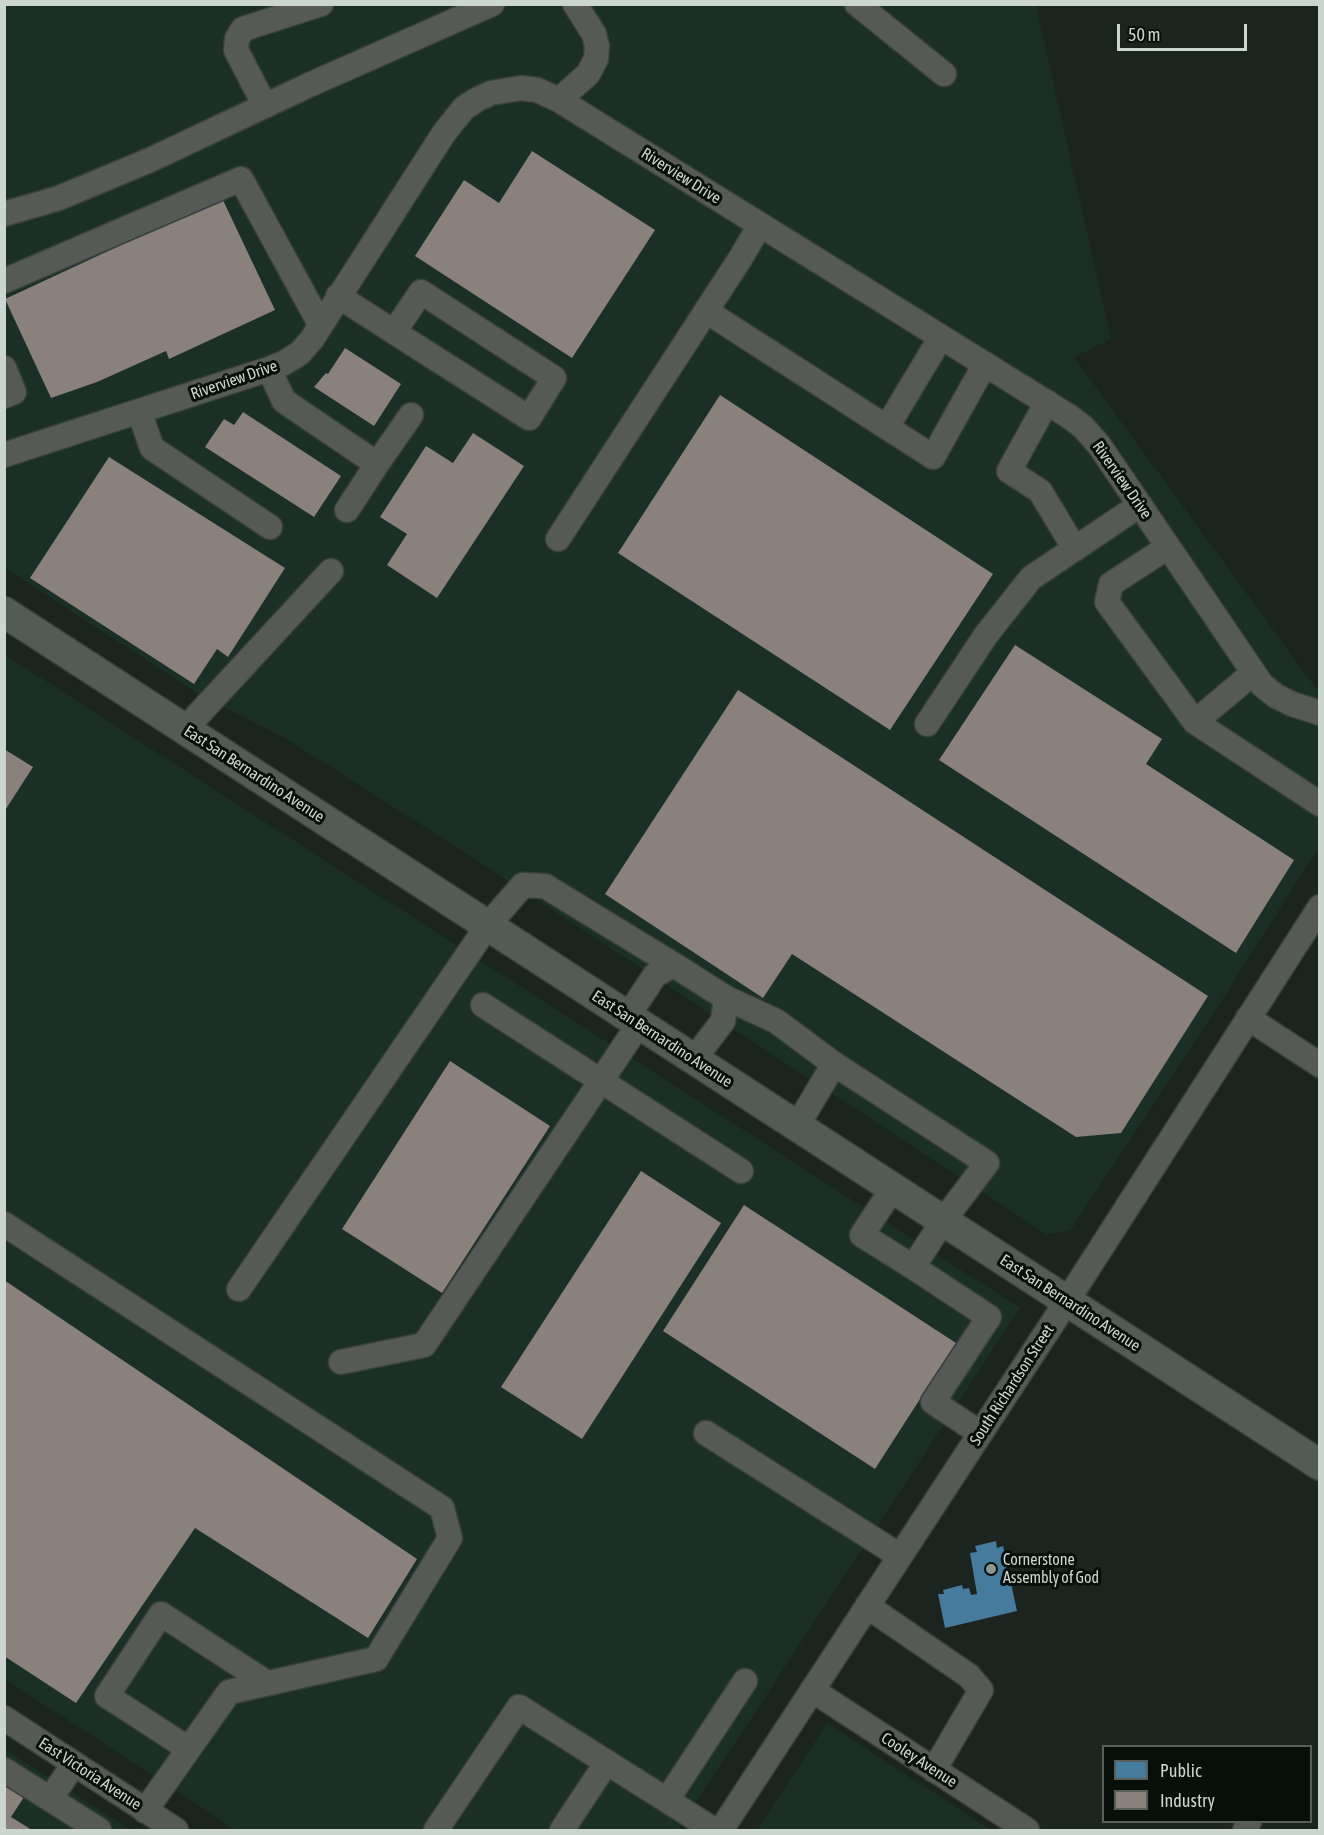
<!DOCTYPE html>
<style>
body{margin:0}
#map{position:relative;width:1324px;height:1835px;overflow:hidden;background:#1c2420;font-family:"Asap Condensed",sans-serif}
canvas{display:block}
.frame{position:absolute;inset:0;border:6px solid #ccd6d1;pointer-events:none}
.legend{position:absolute;left:1102px;top:1745px;width:210px;height:78px;box-sizing:border-box;background:#080f0b;border:2px solid #565f5a;margin:0;padding:8px 10px;list-style:none;font-size:18px;color:#ccd6d1}
.legend li{display:flex;align-items:center;gap:12px;height:30px}
.legend b{width:30px;border:2px solid #565f5a}
.scale{position:absolute;left:1117px;top:24px;width:130px;height:27px;box-sizing:border-box;border:3px solid #ccd6d1;border-top:0;padding-left:8px;font-size:18px;line-height:21px;white-space:nowrap;color:#ccd6d1;-webkit-text-stroke:4px #080f0b;paint-order:stroke}
</style>
<div id="map">
<canvas width="1324" height="1835"></canvas>
<div class="frame"></div>
<ul class="legend">
<li><b style="height:16px;background:#457b9d"></b>Public</li>
<li><b style="height:16px;background:#8a817c"></b>Industry</li>
</ul>
<div class="scale">50 m</div>
</div>
<script>
const context = document.querySelector('canvas').getContext('2d');
context.lineJoin = 'round';
function fill(path, color) { context.fillStyle = color; context.fill(path, 'evenodd'); }
const poly = rows => new Path2D(rows.map(r => 'M' + r).join(''));
function stroke(path, color, width, dash) { context.strokeStyle = color; context.lineWidth = width; context.lineCap = dash ? 'butt' : 'round'; context.setLineDash(dash || []); context.stroke(path); }
function label(font, color, halo, rows, align = 'center') {
  context.font = font + ' "Asap Condensed",sans-serif'; context.lineWidth = 6; context.setLineDash([]); context.textBaseline = 'middle'; context.strokeStyle = halo; context.fillStyle = color; for (const [text, x, y, turn = 0] of rows) {
    context.save(); context.translate(x, y); context.rotate((+turn || 0) * Math.PI / 180); context.textAlign = isNaN(turn) ? turn : align; if (halo) context.strokeText(text, 0, 0); context.fillText(text, 0, 0); context.restore();
  }
}
fill(poly([
 [4,5,1036,5,1111,339,1074,357,1320,694,1319,847,1208,1022,1070,1231,1046,1234,470,856,290,741,197,693,5,568],
 [4,654,1020,1308,678,1830,236,1830,5,1679],
 [827,1723,991,1830,757,1830],
 [5,1749,130,1830,5,1830]
]), '#1a2f25');
fill(poly([
 [996,1541,997,1548,1003,1546,1017,1611,945,1628,938,1594,944,1594,943,1590,962,1585,963,1589,969,1588,971,1595,977,1594,970,1553,977,1552,975,1546]
]), '#457b9d');
fill(poly([
 [532,151,655,230,572,358,415,256,464,180,499,203],
 [222,198,275,310,169,359,166,351,97,382,51,398,5,299],
 [345,348,401,384,374,426,314,387,326,373,328,374],
 [720,395,993,574,890,730,618,553],
 [243,412,341,476,314,517,205,447,224,419,234,425],
 [473,433,524,466,437,598,387,565,407,534,380,517,426,446,453,463],
 [109,457,285,568,228,657,217,649,194,684,30,578],
 [1015,645,1162,739,1146,764,1294,860,1236,953,939,760],
 [738,690,1208,996,1121,1133,1076,1137,792,954,763,998,605,894],
 [4,749,33,767,4,812],
 [450,1061,550,1126,442,1293,342,1229],
 [641,1171,721,1223,582,1439,501,1387],
 [744,1205,956,1343,875,1469,663,1331],
 [4,1280,417,1559,368,1638,195,1528,76,1703,4,1656],
 [4,1784,24,1797,11,1817,32,1830,4,1830]
]), '#8a817c');
const minor = poly([
 [857,4,944,74],
 [559,100,588,74,596,59,597,46,594,34,575,4],
 [265,106,236,50,237,39,243,29,321,4],
 [4,214,59,198,150,160,309,85,492,4],
 [4,281,241,179,320,324],
 [338,296,394,332,529,418,554,378,421,292,394,332],
 [706,311,933,457,985,364],
 [4,368,14,392,4,396],
 [269,369,284,401,377,464,411,415],
 [1047,402,1009,471,1040,491,1075,549],
 [139,411,152,448,270,527],
 [887,427,941,337],
 [4,455,269,369,284,363,300,353,312,339,444,133,464,108,476,100,491,93,521,88,537,90,559,100,1070,417,1083,427,1099,445,1262,685,1276,696,1292,704,1320,713],
 [347,510,377,464],
 [558,539,740,259,760,225],
 [1168,547,1111,584,1107,602,1195,722,1320,804],
 [1195,722,1253,673],
 [927,724,986,635,1031,578,1140,505],
 [185,729,331,571],
 [483,1005,741,1171],
 [628,1016,655,975,674,965,726,998,776,1021,834,1064,797,1126],
 [1248,1018,1320,1065],
 [694,1059,723,1021,726,998],
 [834,1064,987,1163,943,1221,913,1267,989,1317,933,1402,980,1433],
 [893,1188,862,1235,913,1267],
 [4,1224,442,1508,450,1538,376,1659,229,1692,145,1811],
 [239,1289,488,925,523,885,545,886,674,965],
 [341,1362,424,1345,639,1024],
 [706,1433,900,1556],
 [867,1606,969,1676,981,1690,934,1770],
 [812,1690,1027,1830],
 [4,1718,176,1830],
 [189,1749,107,1696,161,1614,267,1683],
 [4,1770,99,1830],
 [50,1799,74,1764],
 [667,1800,745,1681],
 [436,1830,519,1707,714,1830],
 [562,1830,607,1762],
 [721,1830,1067,1301,1320,907],
 [1245,1830,1249,1822]
]);
const major = poly([
 [4,612,1320,1465]
]);
stroke(minor, '#39403c', 27);
stroke(major, '#39403c', 33);
stroke(minor, '#555a57', 24);
stroke(major, '#535b57', 30);
for (const [x, y, r, color] of [
 [991,1569,6,"#8e9893"]
]) { const dot = new Path2D(); dot.arc(x, y, r, 0, 2 * Math.PI); context.fillStyle = color; context.fill(dot); stroke(dot, '#080f0b', 2); }
label('16px', '#ccd6d1', '#080f0b', [
 ["Riverview Drive",681,176,32],
 ["Riverview Drive",234,380,-19],
 ["Riverview Drive",1122,480,55],
 ["East San Bernardino Avenue",254,774,33],
 ["East San Bernardino Avenue",662,1039,33],
 ["East San Bernardino Avenue",1070,1303,33],
 ["South Richardson Street",1012,1385,-57],
 ["Cooley Avenue",919,1760,33],
 ["East Victoria Avenue",90,1774,33]
]);
label('16px', '#ccd6d1', '#080f0b', [
 ["Cornerstone",1003,1560],
 ["Assembly of God",1003,1578]
], 'left');
</script>
